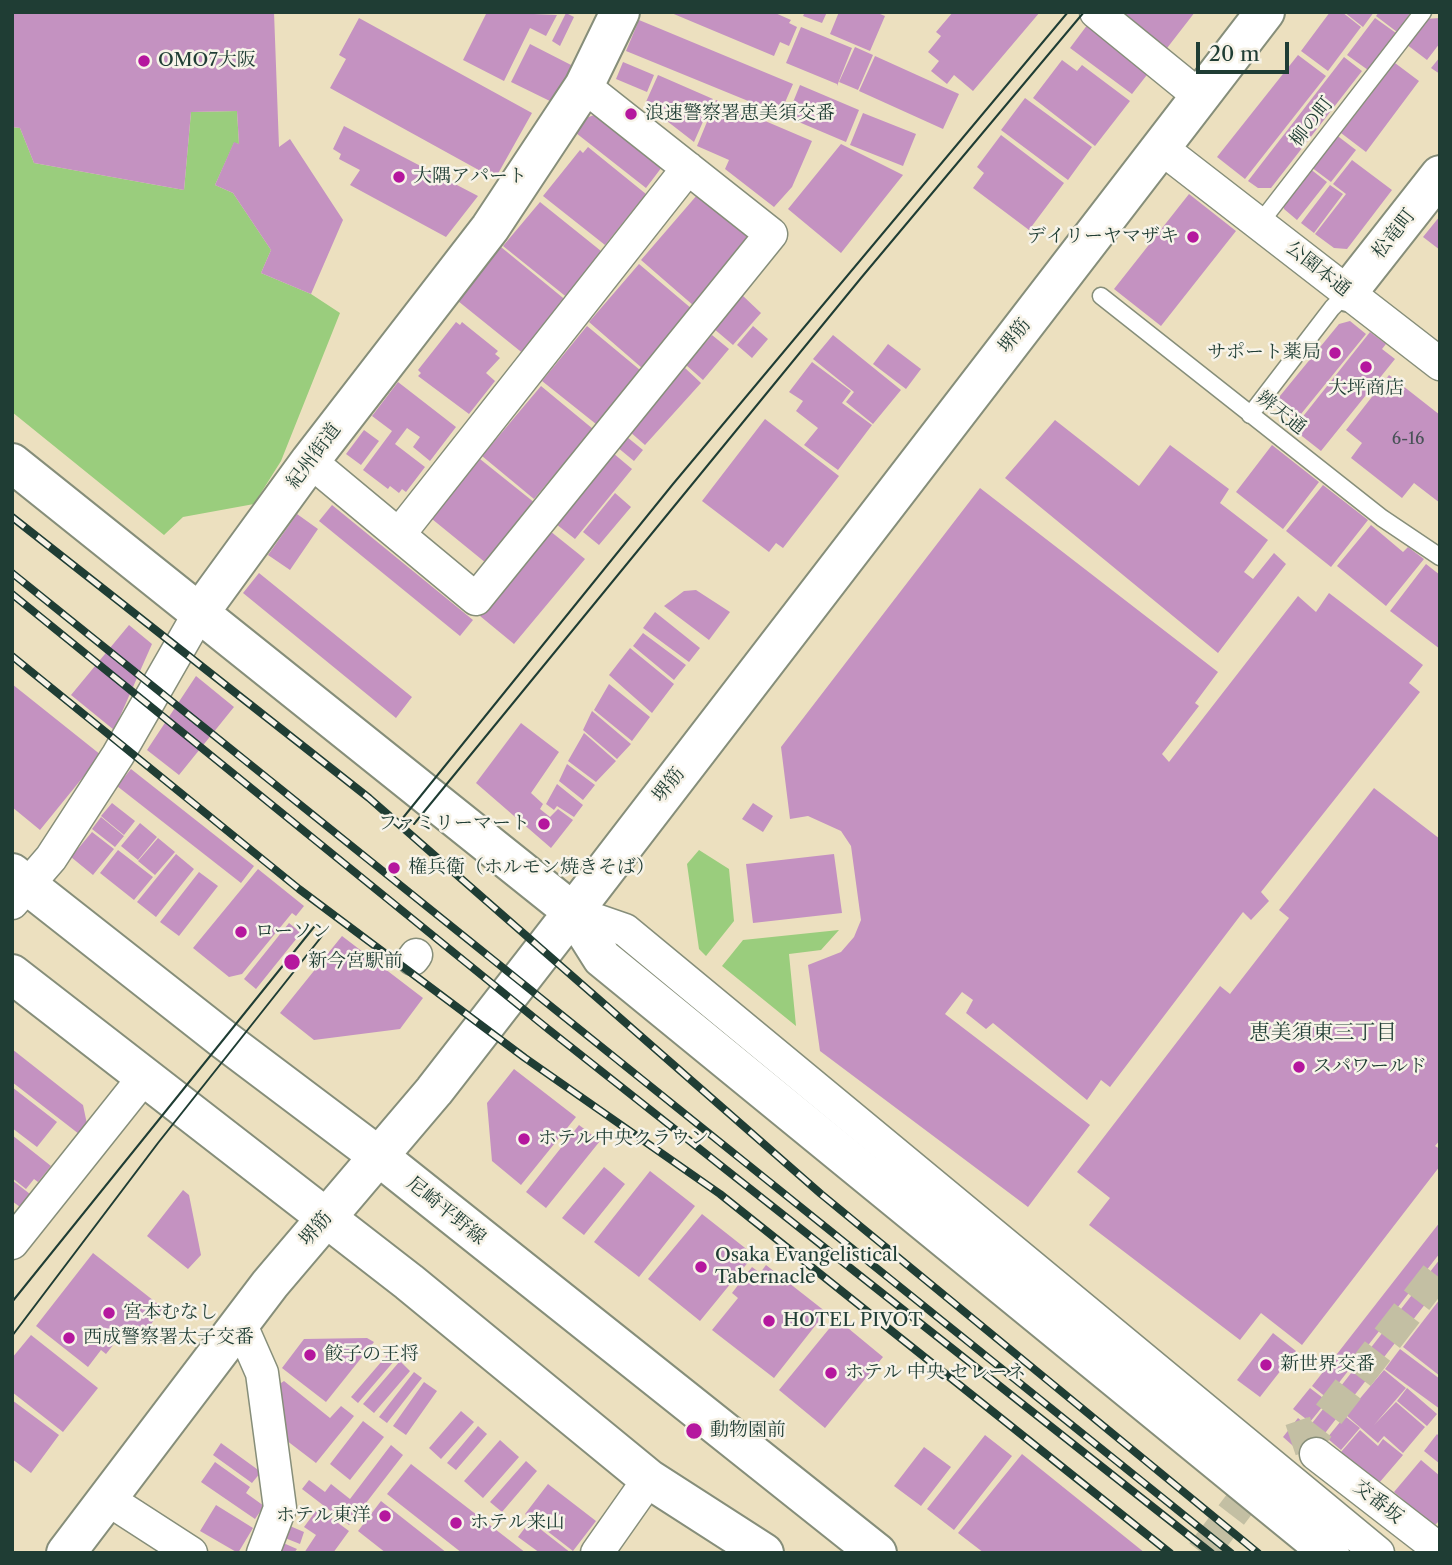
<!DOCTYPE html>
<meta charset="utf-8">
<style>
body{margin:0}
#map{position:relative;width:1452px;height:1565px;overflow:hidden;background:#ece0bf;font-family:"Libre Caslon Text",serif}
canvas{display:block}
.frame{position:absolute;inset:0;border:14px solid #1f3d34;pointer-events:none}
.scale{position:absolute;left:1196px;top:42px;width:93px;height:32px;box-sizing:border-box;border:4px solid #1f3d34;border-top:0;padding-left:9px;font-size:21px;line-height:24px;white-space:nowrap;color:#1f3d34;-webkit-text-stroke:5px #f7f3e8;paint-order:stroke}
</style>
<div id="map">
<canvas width="1452" height="1565"></canvas>
<div class="frame"></div>
<div class="scale">20 m</div>
</div>
<script>
const context = document.querySelector('canvas').getContext('2d');
context.lineJoin = 'round';
function fill(path, color) { context.fillStyle = color; context.fill(path, 'evenodd'); }
const poly = rows => new Path2D(rows.map(r => 'M' + r).join(''));
function stroke(path, color, width, dash) { context.strokeStyle = color; context.lineWidth = width; context.lineCap = dash ? 'butt' : 'round'; context.setLineDash(dash || []); context.stroke(path); }
function label(font, color, halo, rows, align = 'center') {
  context.font = font + ' "Libre Caslon Text","Noto Serif JP",serif'; context.lineWidth = 5; context.setLineDash([]); context.textBaseline = 'middle'; context.strokeStyle = halo; context.fillStyle = color; for (const [text, x, y, turn = 0] of rows) {
    context.save(); context.translate(x, y); context.rotate((+turn || 0) * Math.PI / 180); context.textAlign = isNaN(turn) ? turn : align; if (halo) context.strokeText(text, 0, 0); context.fillText(text, 0, 0); context.restore();
  }
}
fill(poly([
 [237,111,239,144,234,143,215,185,233,193,271,250,261,273,311,294,340,313,281,461,254,504,183,517,164,535,12,412,12,127,20,128,34,163,184,190,191,112],
 [699,850,729,869,734,921,706,956,699,949,687,864],
 [839,930,821,950,789,954,796,1026,722,966,743,940]
]), '#9acd7d');
fill(poly([
 [12,12,274,12,279,147,290,139,343,220,311,294,261,273,271,250,233,193,215,185,234,142,239,144,237,111,191,112,184,190,34,163,20,128,12,127],
 [487,12,557,15,546,36,530,28,504,81,463,60],
 [669,12,773,12,791,20,789,23,797,27,789,46,780,42,774,56],
 [805,12,827,12,822,23,803,16],
 [839,12,875,12,885,16,870,51,830,34],
 [953,12,1040,12,973,91,954,75,947,84,931,71,939,61,928,52,941,36,936,32],
 [1112,12,1195,12,1164,52],
 [1330,12,1342,12,1361,27,1328,71,1301,51],
 [1344,12,1374,12,1363,27],
 [1379,12,1411,12,1397,32,1376,16],
 [566,13,574,17,560,46,552,41],
 [359,18,532,113,495,179,330,88,346,59,339,55],
 [1375,18,1396,33,1368,70,1347,55],
 [1440,18,1440,43,1427,60,1406,44,1425,19],
 [639,20,793,84,780,114,626,51],
 [1088,24,1150,71,1132,94,1070,48],
 [801,27,852,48,837,86,837,84,786,63],
 [530,44,575,67,556,104,511,82],
 [855,47,873,55,858,90,839,82],
 [1298,55,1326,76,1245,179,1217,157],
 [875,56,959,94,943,129,859,91],
 [1344,57,1362,71,1271,188,1258,188,1248,181],
 [1440,57,1440,74,1431,68],
 [1062,60,1077,71,1082,65,1130,101,1095,146,1033,98],
 [623,62,654,75,647,92,616,79],
 [1395,63,1419,81,1366,152,1341,133],
 [658,75,713,99,694,142,645,104],
 [800,85,859,110,846,142,787,117],
 [1025,98,1092,147,1068,180,1001,130],
 [716,100,812,141,792,187,774,207,725,169,729,160,697,146],
 [863,113,916,134,903,166,850,145],
 [594,115,602,121,606,117,665,163,646,188,576,133,586,118],
 [344,126,478,196,446,237,350,185,360,170,339,159,341,154,333,149],
 [1335,134,1356,150,1331,182,1311,167],
 [1001,135,1064,183,1029,230,973,188,984,173,977,167],
 [841,144,903,175,841,253,788,209],
 [588,147,646,194,605,245,543,196,580,150,583,153],
 [1352,160,1392,190,1347,249,1334,248,1315,234,1346,194,1333,184],
 [1309,168,1327,182,1297,220,1284,209,1283,201],
 [1330,185,1343,194,1314,233,1301,223],
 [704,187,758,232,694,306,641,260],
 [1189,194,1236,231,1161,326,1114,289],
 [540,202,606,255,569,299,503,246],
 [1440,216,1440,250,1423,237],
 [501,247,568,302,525,355,458,301],
 [639,264,692,309,642,368,589,322],
 [742,295,761,313,733,345,713,328],
 [1350,321,1366,334,1297,419,1275,402,1339,324],
 [456,322,460,325,462,322,498,351,495,354,500,358,486,373,495,381,469,414,418,376,421,373,418,370],
 [587,326,640,370,596,424,542,381],
 [753,326,768,339,752,358,737,345],
 [1370,332,1386,344,1382,349,1395,359,1321,451,1293,429],
 [712,335,729,349,703,380,686,365],
 [833,335,901,390,873,424,846,402,854,392,813,359],
 [888,344,921,369,906,389,873,364],
 [812,362,851,391,842,403,872,425,838,470,804,445,818,428,796,411,803,401,789,392],
 [685,368,701,383,645,445,629,431],
 [1389,375,1440,415,1440,503,1414,483,1402,498,1351,458,1362,443,1346,430],
 [398,382,456,427,430,461,413,447,420,437,407,428,395,444,425,467,406,492,402,489,399,493,390,486,388,489,363,470,392,431,372,416],
 [541,386,593,429,534,499,482,456],
 [765,419,839,476,783,548,776,543,769,552,702,501],
 [1055,420,1139,486,1170,445,1229,489,1220,503,1268,540,1244,572,1253,579,1274,553,1286,564,1218,653,1005,478],
 [364,430,379,441,361,465,346,454],
 [627,437,643,450,634,461,617,447],
 [1272,445,1319,482,1283,529,1236,492],
 [613,453,632,469,575,539,556,524],
 [480,459,535,503,486,563,432,519],
 [1323,485,1368,520,1331,567,1286,531],
 [980,488,1218,672,1195,703,1199,706,1162,754,1169,762,1298,596,1316,612,1329,593,1423,665,1409,683,1420,692,1261,892,1269,901,1251,920,1243,912,1110,1087,1101,1080,1087,1100,993,1023,986,1029,966,1013,973,1000,962,992,945,1014,1090,1125,1028,1207,820,1051,808,965,841,952,854,937,861,920,851,846,841,831,808,816,790,819,781,747],
 [615,493,631,507,599,545,583,532],
 [332,505,473,620,460,636,319,521],
 [297,514,318,529,290,570,268,555],
 [1371,525,1403,552,1408,547,1424,559,1386,606,1337,566],
 [550,531,585,559,514,644,480,616],
 [1426,564,1440,575,1440,649,1390,611],
 [259,573,412,697,396,718,243,593],
 [696,590,730,612,709,640,664,606,684,591],
 [655,612,700,648,689,662,643,628],
 [129,625,152,644,114,730,71,695],
 [643,633,686,665,674,680,633,646],
 [630,648,674,684,652,713,609,675],
 [196,676,234,707,179,775,147,750],
 [12,684,101,755,40,830,12,807],
 [609,684,650,717,632,741,594,710],
 [592,711,631,744,617,759,583,730],
 [521,723,559,752,531,793,543,804,540,809,550,817,558,809,573,820,551,848,476,783],
 [584,733,616,761,596,782,568,761],
 [567,764,595,785,583,800,559,781],
 [131,769,254,866,241,883,117,786],
 [557,784,583,805,574,817,557,806,554,810,546,804],
 [1374,788,1440,839,1440,1140,1435,1146,1440,1149,1440,1166,1302,1345,1261,1313,1240,1340,1089,1225,1110,1198,1077,1172,1220,986,1230,994,1289,918,1279,910],
 [112,803,135,821,124,835,101,816],
 [753,803,773,816,763,832,742,819],
 [101,817,124,836,115,847,92,829],
 [140,823,157,837,138,860,121,846],
 [92,832,114,849,93,875,71,857],
 [158,838,175,852,155,875,138,861],
 [118,850,153,877,134,900,100,873],
 [176,854,194,869,156,917,137,902],
 [834,854,842,913,753,923,746,864],
 [258,869,304,906,296,916,292,913,242,974,229,977,193,948],
 [199,872,218,886,179,936,160,922],
 [289,923,301,933,256,989,244,979],
 [342,936,423,998,400,1029,314,1040,280,1013],
 [12,1049,83,1105,87,1124,79,1134,12,1082],
 [514,1069,576,1117,521,1185,492,1161,487,1103],
 [12,1087,57,1122,37,1147,12,1128],
 [579,1125,600,1141,546,1208,526,1192],
 [12,1135,51,1166,38,1182,34,1179,26,1189,12,1178],
 [604,1167,625,1184,584,1235,562,1218],
 [650,1171,695,1206,639,1277,594,1242],
 [12,1180,30,1194,20,1207,12,1201],
 [183,1190,189,1195,201,1255,188,1269,147,1236],
 [702,1214,754,1255,700,1321,648,1279],
 [1440,1222,1440,1253,1327,1398,1312,1386],
 [93,1253,163,1308,143,1335,129,1325,106,1354,101,1350,88,1367,36,1326],
 [1440,1259,1440,1285,1322,1437,1326,1441,1310,1461,1283,1437,1298,1418,1309,1427],
 [766,1265,826,1312,774,1378,712,1330,738,1298,732,1293,752,1267,760,1273],
 [1440,1299,1440,1376,1403,1347],
 [837,1319,883,1357,825,1428,779,1390],
 [1273,1333,1296,1351,1260,1397,1237,1380],
 [31,1335,98,1388,63,1432,12,1392,12,1358],
 [367,1338,374,1342,326,1402,282,1368,304,1339],
 [1400,1349,1440,1379,1440,1409,1385,1369],
 [388,1354,395,1360,358,1403,351,1397],
 [400,1361,410,1371,374,1413,363,1404],
 [1384,1370,1406,1388,1374,1425,1396,1402,1425,1427,1403,1453,1384,1436,1378,1443,1346,1415],
 [414,1372,422,1378,387,1423,379,1417],
 [284,1381,330,1418,341,1406,354,1416,316,1463,282,1437,278,1385],
 [424,1382,437,1391,406,1435,393,1426],
 [1310,1388,1327,1401,1310,1422,1293,1409],
 [1407,1388,1437,1414,1427,1426,1397,1401],
 [12,1400,59,1435,31,1473,12,1459],
 [461,1411,474,1422,441,1459,429,1448],
 [1345,1416,1360,1428,1341,1450,1327,1438],
 [363,1421,384,1437,350,1480,330,1464],
 [478,1426,487,1434,456,1470,447,1463],
 [1360,1430,1378,1446,1383,1439,1403,1455,1379,1483,1341,1452],
 [1437,1434,1440,1437,1440,1464,1424,1451],
 [985,1435,1012,1456,954,1530,927,1509],
 [500,1440,519,1457,483,1498,464,1481],
 [221,1443,261,1472,252,1483,213,1455],
 [391,1445,403,1455,349,1525,302,1489,309,1480,325,1492,331,1484,350,1499],
 [924,1447,951,1467,921,1506,894,1486],
 [1022,1454,1145,1553,984,1553,958,1533],
 [1421,1460,1440,1476,1440,1520,1434,1526,1394,1492],
 [526,1461,537,1471,502,1512,490,1502],
 [215,1462,250,1487,246,1493,264,1506,255,1519,201,1482],
 [411,1464,526,1553,462,1553,387,1494],
 [548,1484,596,1521,573,1551,525,1514],
 [381,1501,447,1553,386,1553,358,1531],
 [216,1505,253,1528,238,1553,200,1531],
 [318,1508,349,1531,333,1553,304,1553,316,1535,304,1527],
 [530,1521,571,1553,540,1553,518,1537],
 [290,1526,304,1532,300,1544,285,1538],
 [281,1542,297,1549,294,1553,276,1553]
]), '#c492c1');
stroke(poly([
 [1202,1553,1288,1441,1315,1432,1440,1270]
]), '#c3bfa3', 32, [32, 16]);
const lane = poly([
 [1260,223,1423,12],
 [1101,296,1382,518,1440,557],
 [1250,415,1332,308,1348,292]
]);
const street = poly([
 [1096,12,1198,95],
 [1160,147,1440,364],
 [310,461,476,599,771,234,584,86],
 [400,533,688,168],
 [12,903,51,858,118,755,200,612],
 [573,912,625,930,1378,1553],
 [413,959,416,955],
 [12,1243,145,1076],
 [240,1323,262,1373,280,1508,263,1553],
 [1316,1454,1440,1550],
 [109,1500,191,1553],
 [597,1553,649,1479]
]);
const secondary = poly([
 [1348,292,1440,175],
 [12,463,573,912,602,958,1330,1553],
 [200,612,310,461,490,228,584,86,620,12],
 [12,873,223,1039,377,1155,877,1553],
 [12,974,409,1282,649,1479,764,1553],
 [66,1553,270,1284,434,1091,573,912,1265,12]
]);
stroke(lane, '#868e7a', 19);
stroke(street, '#868e7a', 35);
stroke(secondary, '#868e7a', 42);
stroke(lane, '#fff', 16);
stroke(street, '#fff', 32);
stroke(secondary, '#fff', 38);
stroke(poly([
 [402,819,673,484,1068,12],
 [414,824,861,278,1084,12],
 [12,1302,314,927],
 [12,1336,158,1143,326,931]
]), '#1f3d34', 2);
const rail = poly([
 [12,517,369,798,821,1194,1258,1553],
 [12,573,1231,1553],
 [12,594,548,1029,1211,1553],
 [12,656,299,889,525,1058,720,1194,1170,1553]
]);
stroke(rail, '#1f3d34', 8);
stroke(rail, '#f7f3e8', 5, [16]);
for (const [x, y, r, color] of [
 [144,61,7,"#b5179e"],
 [631,114,7,"#b5179e"],
 [399,177,7,"#b5179e"],
 [1193,237,7,"#b5179e"],
 [1335,353,7,"#b5179e"],
 [1366,367,7,"#b5179e"],
 [544,824,7,"#b5179e"],
 [394,868,7,"#b5179e"],
 [241,932,7,"#b5179e"],
 [292,962,9,"#b5179e"],
 [1299,1067,7,"#b5179e"],
 [524,1139,7,"#b5179e"],
 [701,1267,7,"#b5179e"],
 [109,1313,7,"#b5179e"],
 [769,1321,7,"#b5179e"],
 [69,1338,7,"#b5179e"],
 [310,1355,7,"#b5179e"],
 [1266,1365,7,"#b5179e"],
 [831,1373,7,"#b5179e"],
 [694,1431,9,"#b5179e"],
 [385,1516,7,"#b5179e"],
 [456,1523,7,"#b5179e"]
]) { const dot = new Path2D(); dot.arc(x, y, r, 0, 2 * Math.PI); context.fillStyle = color; context.fill(dot); stroke(dot, '#f7f3e8', 2.5); }
label('16px', '#485257', null, [
 ["6-16",1408,439]
]);
label('19px', '#1f3d34', '#f7f3e8', [
 ["OMO7大阪",158,61],
 ["浪速警察署恵美須交番",645,114],
 ["大隅アパート",413,177],
 ["デイリーヤマザキ",1179,237,"right"],
 ["サポート薬局",1321,353,"right"],
 ["大坪商店",1366,389,"center"],
 ["ファミリーマート",530,824,"right"],
 ["権兵衛（ホルモン焼きそば）",408,868],
 ["ローソン",255,932],
 ["新今宮駅前",308,962],
 ["スパワールド",1313,1067],
 ["ホテル中央クラウン",538,1139],
 ["Osaka Evangelistical",715,1256],
 ["Tabernacle",715,1278],
 ["宮本むなし",123,1313],
 ["HOTEL PIVOT",783,1321],
 ["西成警察署太子交番",83,1338],
 ["餃子の王将",324,1355],
 ["新世界交番",1280,1365],
 ["ホテル 中央 セレーネ",845,1373],
 ["動物園前",710,1431],
 ["ホテル東洋",371,1516,"right"],
 ["ホテル来山",470,1523]
], 'left');
label('19px', '#1f3d34', '#f7f3e8', [
 ["柳の町",1312,122,-52],
 ["松竜町",1394,234,-52],
 ["公園本通",1318,269,38],
 ["堺筋",1015,336,-52],
 ["辨天通",1281,413,38],
 ["紀州街道",314,456,-53],
 ["堺筋",669,785,-52],
 ["尼崎平野線",446,1211,39],
 ["堺筋",316,1229,-50],
 ["交番坂",1378,1502,38]
]);
label('21px', '#1f3d34', '#f7f3e8', [
 ["恵美須東三丁目",1323,1033]
]);
</script>
